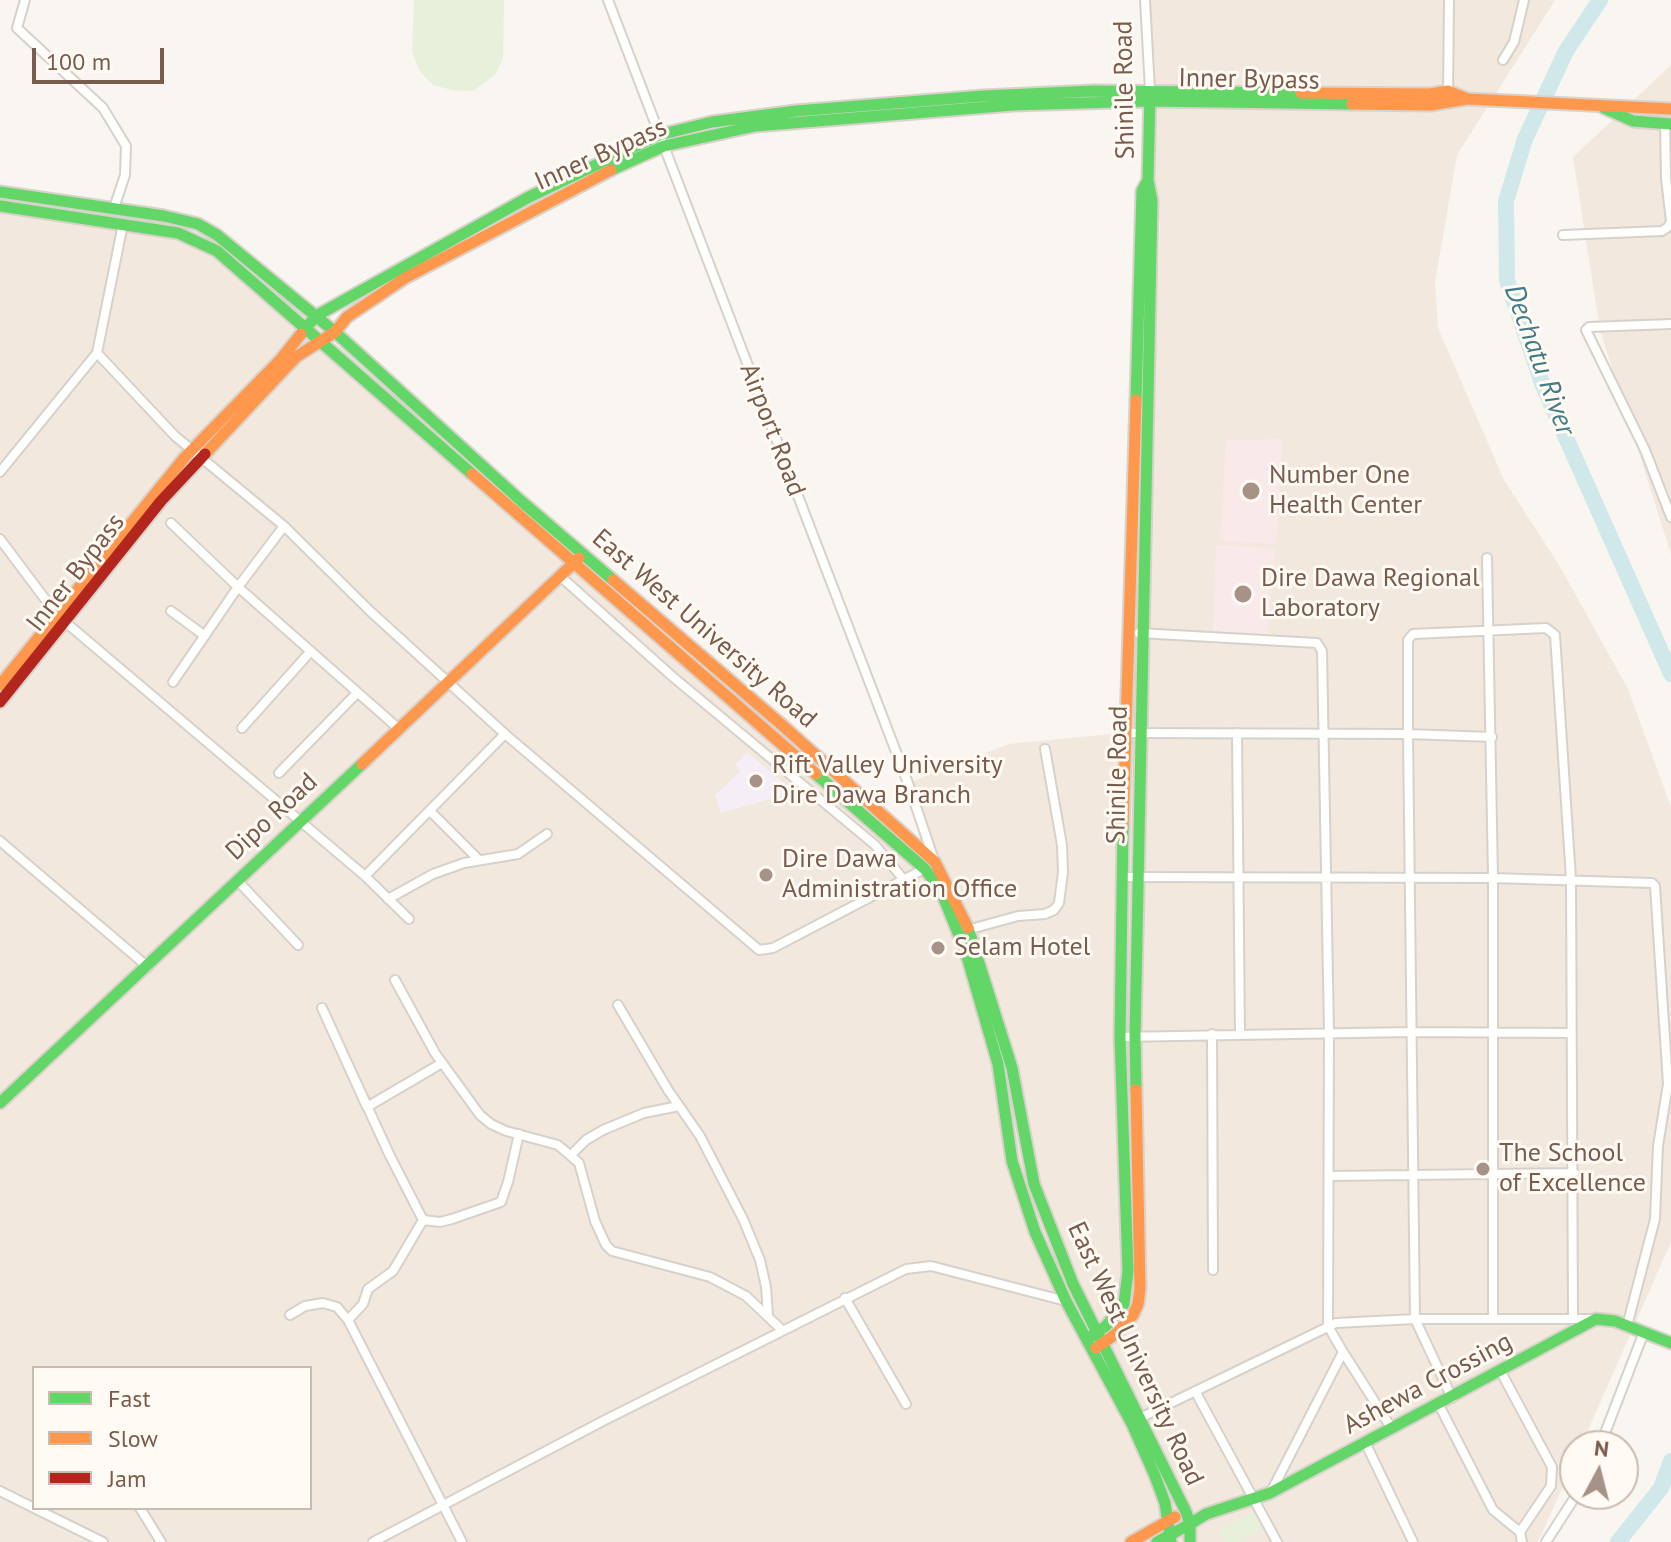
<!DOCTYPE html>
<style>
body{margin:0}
#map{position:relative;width:1671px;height:1542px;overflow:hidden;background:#f9f5f0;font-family:"PT Sans",sans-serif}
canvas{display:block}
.legend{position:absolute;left:32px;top:1366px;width:280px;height:144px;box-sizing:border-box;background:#fffaf3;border:2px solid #cabbb1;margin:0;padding:10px 14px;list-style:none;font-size:24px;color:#7a5c4d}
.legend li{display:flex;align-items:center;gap:16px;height:40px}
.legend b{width:40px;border:2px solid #cabbb1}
.north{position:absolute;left:1559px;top:1430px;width:80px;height:80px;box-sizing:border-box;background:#fffaf3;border:2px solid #cabbb1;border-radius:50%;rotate:7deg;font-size:22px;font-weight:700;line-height:32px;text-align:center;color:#7a5c4d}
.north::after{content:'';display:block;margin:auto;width:28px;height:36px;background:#a69286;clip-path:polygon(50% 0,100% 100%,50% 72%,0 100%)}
.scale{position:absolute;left:32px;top:48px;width:132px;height:36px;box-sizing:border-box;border:4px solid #7a5c4d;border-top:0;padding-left:10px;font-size:24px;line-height:28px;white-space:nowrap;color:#7a5c4d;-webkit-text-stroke:6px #fffaf3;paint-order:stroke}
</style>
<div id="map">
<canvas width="1671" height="1542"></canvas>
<ul class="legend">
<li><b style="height:10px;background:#63d668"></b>Fast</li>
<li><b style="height:10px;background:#ff974d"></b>Slow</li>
<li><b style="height:10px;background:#b3261e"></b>Jam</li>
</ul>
<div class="north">N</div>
<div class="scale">100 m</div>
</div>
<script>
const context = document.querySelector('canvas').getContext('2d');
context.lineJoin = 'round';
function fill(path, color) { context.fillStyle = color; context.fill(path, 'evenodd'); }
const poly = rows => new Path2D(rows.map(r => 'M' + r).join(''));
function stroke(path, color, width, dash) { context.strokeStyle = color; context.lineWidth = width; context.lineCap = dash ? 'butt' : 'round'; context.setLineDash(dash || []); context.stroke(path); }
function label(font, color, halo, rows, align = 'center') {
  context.font = font + ' "PT Sans",sans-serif'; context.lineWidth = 6; context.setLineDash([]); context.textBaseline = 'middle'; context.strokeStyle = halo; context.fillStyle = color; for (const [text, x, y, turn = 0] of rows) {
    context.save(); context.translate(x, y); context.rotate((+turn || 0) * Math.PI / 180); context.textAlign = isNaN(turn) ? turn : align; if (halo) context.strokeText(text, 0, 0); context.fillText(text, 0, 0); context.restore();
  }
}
fill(poly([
 [1144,0,1555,0,1457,155,1435,282,1438,328,1504,480,1559,565,1628,689,1671,807,1671,1242,1581,1446,1575,1446,1575,1459,1538,1542,0,1542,0,207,199,242,926,871,943,865,908,783,1009,744,1142,731,1160,223,1145,199,1149,88],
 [34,1368,310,1368,310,1508,34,1508],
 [1671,65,1671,554,1600,330,1573,157]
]), '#f2e8de');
fill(poly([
 [747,752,794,792,721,813,715,795,740,771,735,765]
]), '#f6eef6');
fill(poly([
 [1283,439,1276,544,1220,541,1226,440],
 [1216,545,1276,548,1267,640,1212,645]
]), '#fae9e9');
fill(poly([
 [414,0,504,0,503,58,495,75,473,91,452,90,433,85,419,70,412,52],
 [99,212,178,225,208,236,223,244,306,315,302,318,211,244,95,215],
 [337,346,343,347,572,550,569,551,337,349],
 [672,636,674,636,880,820,673,642],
 [1254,1512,1261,1529,1238,1542,1225,1542,1219,1530]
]), '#e7f0db');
stroke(poly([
 [1600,0,1566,51,1525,139,1506,201,1507,280,1543,386,1671,674],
 [1618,1542,1661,1488,1671,1461]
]), '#d0e8ea', 16);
const street = poly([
 [25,0,17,28,103,108,126,146,125,175,114,208],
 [608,0,908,783,934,860],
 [1145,0,1150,91],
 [1503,60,1514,42,1524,0],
 [1448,95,1449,0],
 [1563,235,1662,231,1668,227,1671,222,1666,178,1665,124],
 [1671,324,1589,327,1586,330,1645,450,1671,517],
 [97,353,175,436,284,526,370,611,505,734,759,950,773,948,926,868],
 [0,472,97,353,123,224],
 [171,523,238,587,399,729],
 [0,539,57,615,365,876,409,919],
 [1487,558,1493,878,1493,1318],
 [560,576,673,677,875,845,904,880],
 [171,611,205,636],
 [1139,633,1317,643,1322,651,1329,1033,1328,1326,1343,1352,1271,1492],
 [173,682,238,587,284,526],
 [242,728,311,651],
 [1125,733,1408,734,1492,737],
 [1237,733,1240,1033],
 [279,773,357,693],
 [430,811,479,860],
 [0,841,148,967],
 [365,876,505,734],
 [1122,877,1493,878,1652,883,1655,886,1668,1084,1658,1146,1655,1219,1627,1326],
 [237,880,298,945],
 [388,899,433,874,464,863,518,854,547,834],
 [967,930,1018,916,1045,914,1054,910,1059,903,1063,872,1062,845,1045,749],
 [395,980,435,1053,480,1115,491,1124,506,1131,558,1145,579,1163,595,1221,606,1245,612,1251,710,1277,746,1296,782,1330],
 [618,1005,668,1090,700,1136,743,1219,760,1260,766,1287,768,1315],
 [1212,1034,1213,1270],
 [1120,1037,1411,1032,1571,1033],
 [442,1063,367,1107,322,1008,390,1156,423,1220,440,1222,452,1219,501,1202,508,1182,519,1134],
 [571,1155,586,1140,603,1130,644,1113,679,1106],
 [1329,1176,1574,1173],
 [845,1298,906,1404],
 [290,1315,305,1306,323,1303,337,1307,348,1320,462,1542],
 [348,1320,363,1304,368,1289,393,1271,423,1220],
 [1343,1352,1392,1429],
 [1501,1372,1552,1467,1551,1486,1520,1532,1522,1542],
 [1195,1391,1277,1542],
 [1452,1398,1415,1319,1408,734,1408,640,1413,634,1546,628,1555,635,1571,879,1573,1318],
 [1439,1405,1493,1510,1520,1532],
 [1140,1418,1336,1323,1415,1319,1596,1319],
 [1365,1442,1413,1542],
 [1600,1446,1644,1332],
 [0,1491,34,1508],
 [34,1508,103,1542],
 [140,1508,161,1542],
 [373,1542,603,1421,906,1269,931,1266,1066,1301],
 [1546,1542,1577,1494]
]);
const fast = poly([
 [1604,108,1633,121,1671,124],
 [611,170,664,146,755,126,1013,105,1150,101,1352,104],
 [0,192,164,216,198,224,217,235,335,332,521,501,613,580],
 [0,206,178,233,217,251,472,474],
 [301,334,316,316,529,197,659,135,712,122,796,111,983,96,1093,91,1301,93],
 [1136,400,1142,191,1148,180],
 [816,774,925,869,941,891,966,953,998,1064,1012,1161,1035,1232,1066,1301,1132,1424,1155,1476,1165,1503,1171,1542],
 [968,928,1012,1068,1034,1184,1073,1284,1186,1512,1190,1524,1190,1542],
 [1136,1090,1135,1035,1152,201,1148,180,1150,93],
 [0,1103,362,764],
 [1090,1337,1106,1326,1124,1304,1128,1271,1120,1037,1123,825],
 [1190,1524,1206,1514,1270,1493,1596,1319,1615,1321,1671,1343],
 [1157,1542,1190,1524]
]);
const slow = poly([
 [1301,93,1430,94,1448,91,1468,99,1671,109],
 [1352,104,1431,105,1467,99],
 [205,454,296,357,335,332,347,317,405,278,611,170],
 [472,474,816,774],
 [613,580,782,725,935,862,968,928],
 [0,685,185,457,281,359,301,334],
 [362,764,579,558],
 [1123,825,1136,400],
 [1096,1348,1117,1333,1133,1315,1138,1304,1140,1289,1136,1090],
 [1131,1542,1175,1517]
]);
const jam = poly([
 [0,702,161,501,205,454]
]);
stroke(street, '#d7d1cb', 12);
stroke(fast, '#d9d2cb', 15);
stroke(slow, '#d9d2cb', 15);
stroke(jam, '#d9d2cb', 15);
stroke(street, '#fefefd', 8);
stroke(fast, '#63d668', 11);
stroke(slow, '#ff974d', 11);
stroke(jam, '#b3261e', 11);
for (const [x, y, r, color] of [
 [1251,491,10,"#a69286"],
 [1243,594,10,"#a69286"],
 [756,781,8,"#a69286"],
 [766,875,8,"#a69286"],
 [938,948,8,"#a69286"],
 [1483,1169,8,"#a69286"]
]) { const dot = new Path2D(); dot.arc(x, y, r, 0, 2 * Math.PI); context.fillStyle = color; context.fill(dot); stroke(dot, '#fffaf3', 3); }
label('26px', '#7a5c4d', '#fffaf3', [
 ["Inner Bypass",1249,80,1],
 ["Shinile Road",1125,90,-91],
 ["Inner Bypass",601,155,-24],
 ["Airport Road",772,430,69],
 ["Inner Bypass",76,573,-52],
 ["East West University Road",704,629,41],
 ["Shinile Road",1118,775,-89],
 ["Dipo Road",272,817,-43],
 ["East West University Road",1135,1354,65],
 ["Ashewa Crossing",1428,1384,-28]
]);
label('26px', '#7a5c4d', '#fffaf3', [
 ["Number One",1269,476],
 ["Health Center",1269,506],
 ["Dire Dawa Regional",1261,579],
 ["Laboratory",1261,609],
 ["Rift Valley University",772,766],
 ["Dire Dawa Branch",772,796],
 ["Dire Dawa",782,860],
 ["Administration Office",782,890],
 ["Selam Hotel",954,948],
 ["The School",1499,1154],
 ["of Excellence",1499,1184]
], 'left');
label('italic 28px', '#437c86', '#fffaf3', [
 ["Dechatu River",1539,360,70]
]);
</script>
